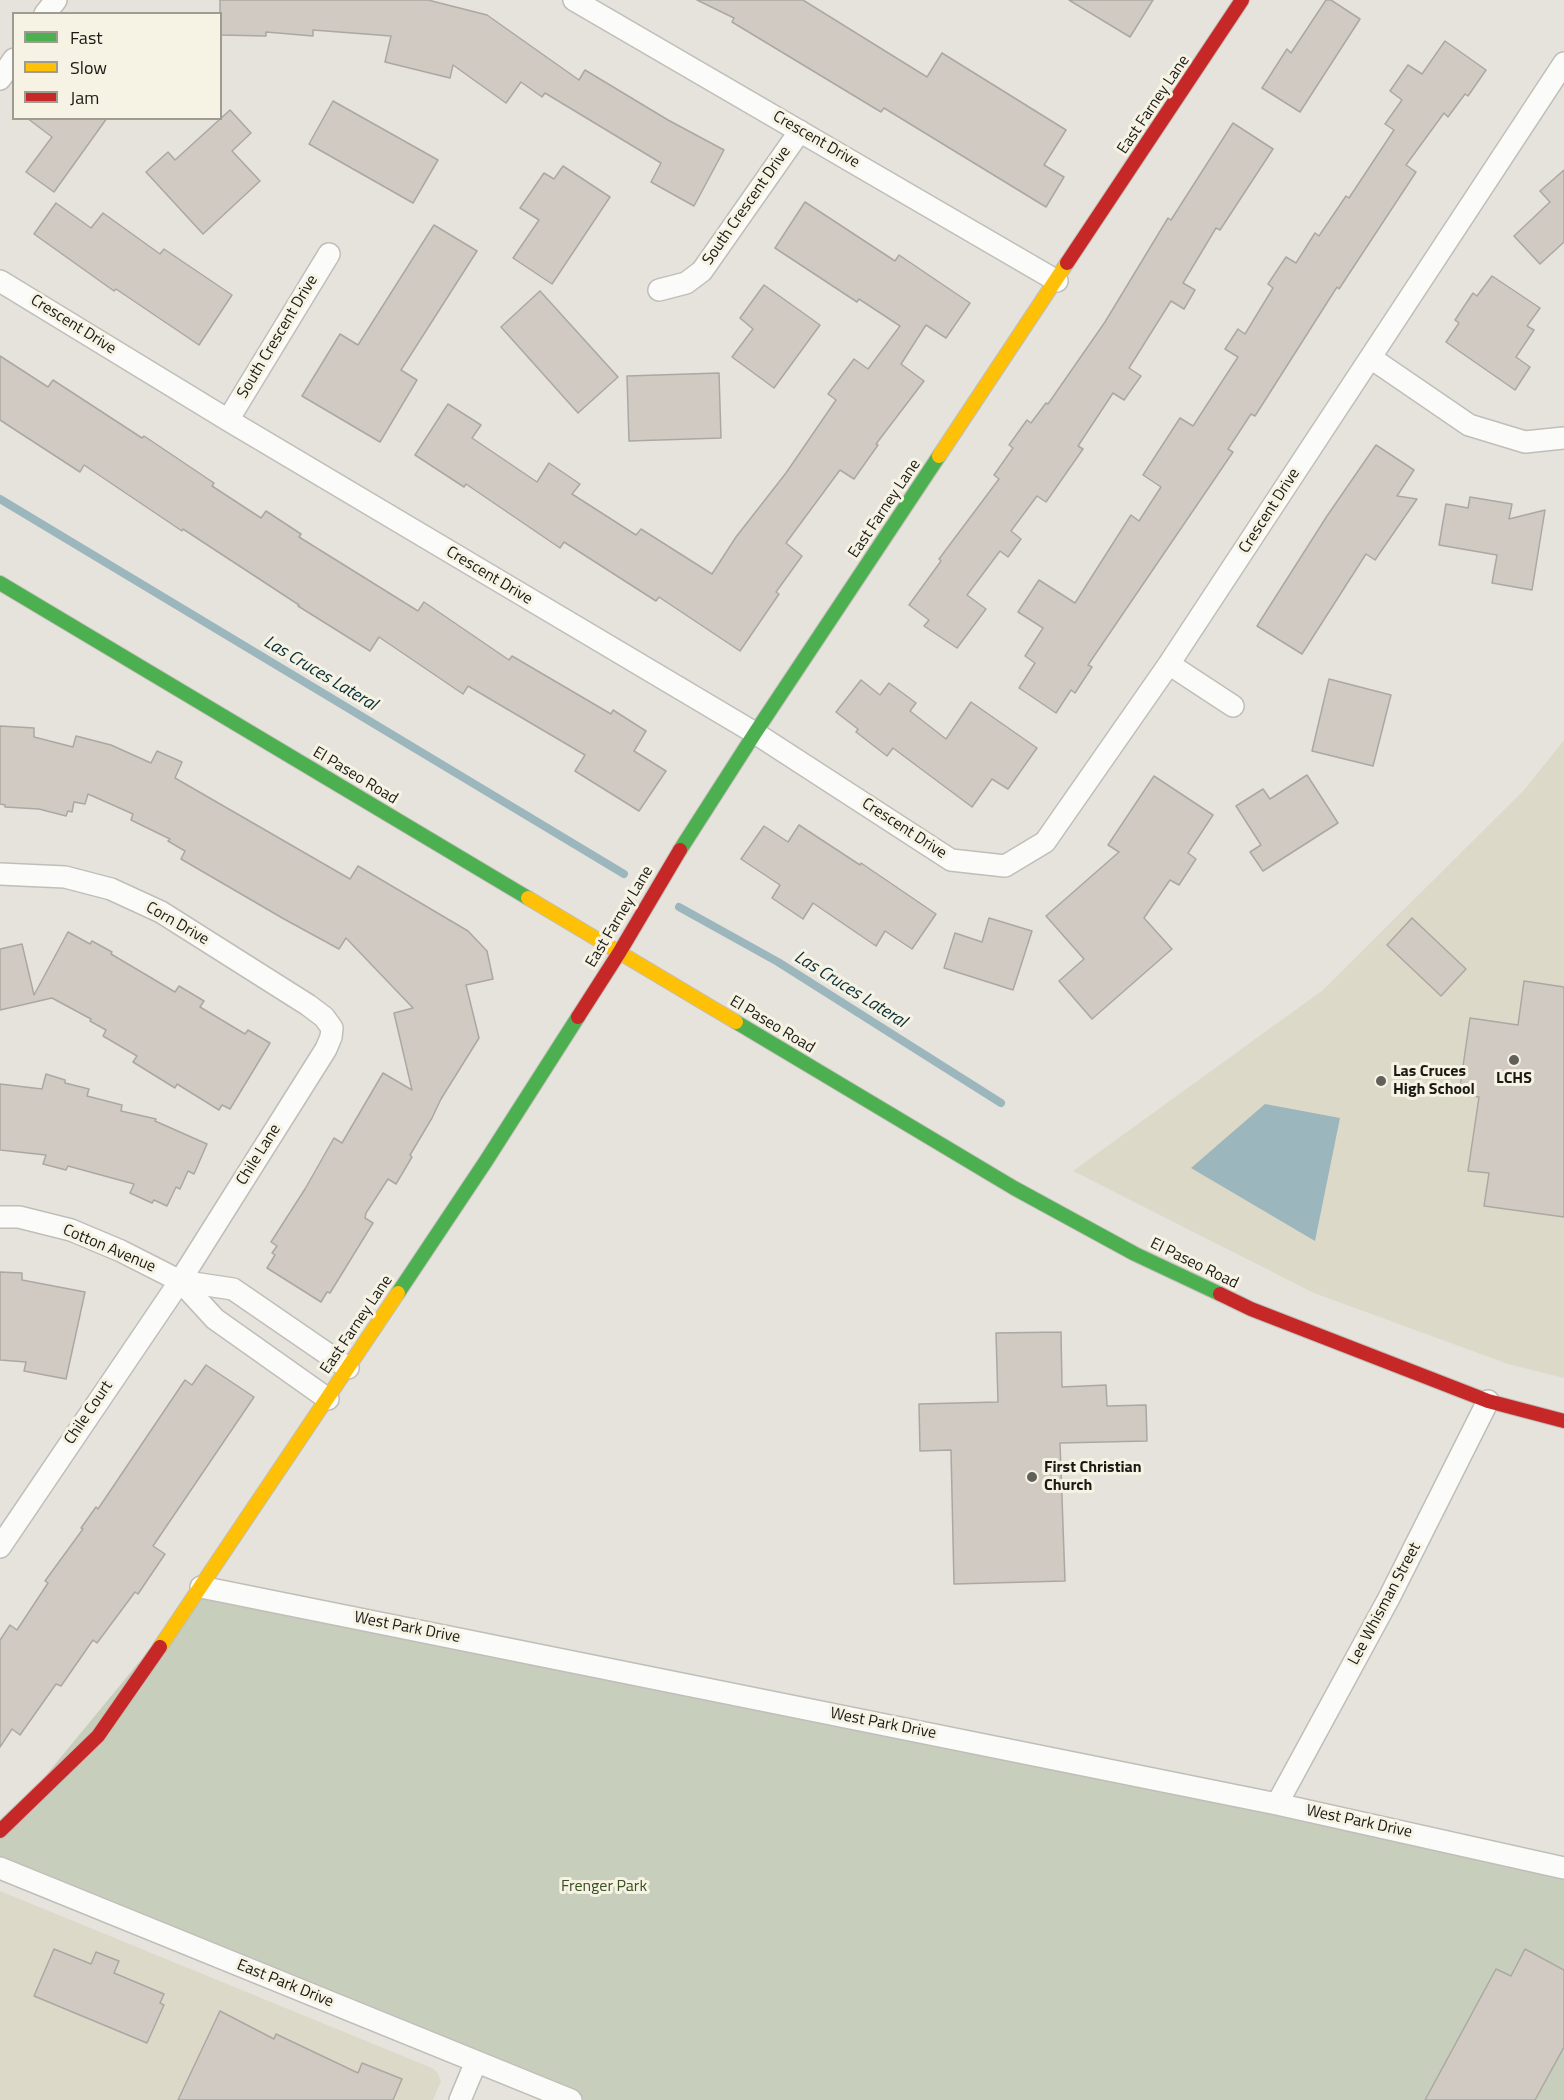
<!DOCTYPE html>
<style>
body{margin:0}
#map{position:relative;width:1564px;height:2100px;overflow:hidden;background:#e5e3db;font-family:"Titillium Web",sans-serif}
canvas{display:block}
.legend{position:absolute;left:12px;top:12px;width:210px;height:108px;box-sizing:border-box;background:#f6f3e4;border:2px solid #9e9c91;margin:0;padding:8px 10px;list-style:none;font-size:18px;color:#1a1914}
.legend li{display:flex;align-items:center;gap:12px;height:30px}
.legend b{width:30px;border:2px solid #9e9c91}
</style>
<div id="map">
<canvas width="1564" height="2100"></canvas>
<ul class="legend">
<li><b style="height:8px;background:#4caf50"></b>Fast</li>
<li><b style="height:8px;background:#ffc107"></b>Slow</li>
<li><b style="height:8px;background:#c62828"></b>Jam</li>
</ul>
</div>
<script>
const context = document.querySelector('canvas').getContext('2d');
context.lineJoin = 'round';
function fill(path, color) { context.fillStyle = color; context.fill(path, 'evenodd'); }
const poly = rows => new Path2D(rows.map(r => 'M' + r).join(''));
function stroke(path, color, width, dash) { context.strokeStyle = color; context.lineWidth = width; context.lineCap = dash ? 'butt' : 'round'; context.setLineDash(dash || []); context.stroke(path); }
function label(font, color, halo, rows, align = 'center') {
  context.font = font + ' "Titillium Web",sans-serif'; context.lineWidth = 6; context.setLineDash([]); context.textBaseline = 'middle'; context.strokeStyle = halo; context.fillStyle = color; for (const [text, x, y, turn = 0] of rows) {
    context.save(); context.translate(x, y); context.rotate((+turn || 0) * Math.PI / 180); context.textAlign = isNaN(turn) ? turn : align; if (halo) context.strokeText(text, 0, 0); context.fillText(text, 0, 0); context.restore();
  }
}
fill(poly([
 [1564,740,1564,1378,1508,1364,1314,1293,1073,1171,1323,990,1525,789],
 [0,1891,432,2068,437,2072,441,2081,433,2100,0,2100]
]), '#dcd9c9');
fill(poly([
 [201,1587,1564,1868,1564,2100,563,2100,0,1868,0,1831]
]), '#c7cebb');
fill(poly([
 [1265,1104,1340,1118,1315,1241,1191,1168]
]), '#9cb6bd');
stroke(poly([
 [0,499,624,874],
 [679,907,778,962,1001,1103]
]), '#9cb6bd', 8);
const building = poly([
 [220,0,428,0,487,15,579,80,585,70,668,120,724,150,694,206,651,182,661,163,545,93,542,97,521,82,506,103,453,65,450,78,385,62,391,36,313,30,313,36,266,32,266,36,220,35,220,0],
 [697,0,803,0,927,77,942,53,1066,130,1044,165,1064,177,1046,207,884,108,881,112,732,22,734,18,697,0],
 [1069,0,1153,0,1130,37,1069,0],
 [1326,0,1331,0,1360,19,1300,112,1262,88,1287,49,1291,53,1326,0],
 [1445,41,1486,70,1468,96,1465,94,1448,117,1444,113,1406,165,1416,172,1339,289,1337,287,1255,416,1251,414,1228,449,1233,452,1088,665,1092,667,1075,693,1071,690,1056,713,1019,688,1035,663,1025,656,1043,628,1018,612,1039,580,1075,603,1131,515,1139,521,1161,487,1143,475,1180,418,1193,426,1238,357,1225,349,1238,329,1245,334,1273,288,1268,284,1286,257,1296,263,1315,233,1319,236,1346,196,1349,198,1394,130,1385,124,1402,100,1390,91,1408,65,1422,74,1445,41],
 [333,101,438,160,413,203,309,144,333,101],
 [230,110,251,133,232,151,260,181,203,234,146,172,168,152,175,160,230,110],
 [27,118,107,118,54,192,26,172,52,137,27,118],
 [1233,123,1273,149,1220,230,1216,228,1183,283,1195,290,1184,309,1171,301,1129,368,1141,376,1124,400,1113,393,1078,446,1083,449,1046,502,1037,496,1011,531,1021,539,1008,557,1000,551,967,595,986,609,957,648,924,626,929,620,909,605,941,561,939,559,999,479,994,475,1013,448,1009,445,1027,420,1031,423,1046,403,1048,404,1105,322,1168,218,1171,220,1233,123],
 [563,166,610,197,552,284,513,258,539,220,520,208,544,173,554,179,563,166],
 [1564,170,1564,242,1540,264,1514,236,1550,202,1540,191,1564,170],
 [805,202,895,261,899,255,970,303,946,338,926,325,901,364,924,381,876,444,878,445,854,479,840,470,786,543,802,556,776,592,779,594,740,651,659,597,656,601,564,542,560,548,466,484,464,487,415,455,448,404,481,425,472,438,537,482,549,463,580,484,572,494,636,535,641,529,712,574,736,537,786,473,836,400,828,394,854,359,868,369,900,326,859,299,857,302,775,248,805,202],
 [56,203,91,228,103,213,160,254,164,249,232,295,199,345,116,289,114,291,34,234,56,203],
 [434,225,477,251,401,370,417,380,380,442,302,396,340,334,358,345,434,225],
 [1492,276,1540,308,1527,326,1534,330,1516,357,1530,367,1515,390,1446,342,1459,323,1455,320,1473,293,1477,296,1492,276],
 [764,285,820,325,774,388,732,357,753,329,740,318,764,285],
 [540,291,618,377,578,413,501,327,540,291],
 [0,356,48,387,53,380,142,438,144,436,214,483,212,486,261,518,266,511,301,534,299,537,418,611,424,602,509,660,512,656,611,714,613,710,646,731,634,751,666,771,639,811,575,771,585,755,468,686,463,694,379,637,370,651,298,606,299,605,183,529,182,531,84,465,80,472,0,420,0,356],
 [719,373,721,438,629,441,627,376,719,373],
 [1376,445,1414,470,1397,496,1417,499,1375,560,1366,554,1302,654,1257,626,1327,516,1376,445],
 [1470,497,1512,504,1509,519,1545,510,1532,590,1492,583,1497,555,1439,545,1446,504,1468,508,1470,497],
 [1329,679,1391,695,1373,766,1312,751,1329,679],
 [861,680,880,695,889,683,916,703,910,711,946,739,971,702,1037,748,1008,789,992,779,972,807,893,748,887,756,856,732,858,729,836,712,861,680],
 [0,726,34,728,34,737,73,747,76,736,111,745,151,763,157,751,182,762,175,778,350,879,358,866,468,931,487,951,493,979,466,985,479,1038,441,1099,432,1118,410,1155,412,1157,396,1184,388,1179,366,1213,365,1218,373,1223,330,1293,327,1292,321,1302,267,1268,275,1255,272,1253,277,1246,271,1242,305,1189,334,1138,342,1143,383,1073,412,1090,394,1013,413,1008,346,938,339,949,284,919,181,859,185,851,168,841,170,839,131,820,133,814,88,794,85,804,74,802,72,812,68,811,66,816,39,809,5,807,5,805,0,804,0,726],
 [1307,775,1338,823,1263,871,1250,852,1261,845,1236,806,1263,789,1270,799,1307,775],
 [1154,776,1213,815,1188,853,1196,859,1179,885,1170,880,1144,918,1172,949,1092,1019,1059,981,1084,959,1046,916,1119,852,1108,845,1154,776],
 [799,825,860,865,861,863,936,914,912,949,885,931,876,946,813,903,803,919,772,898,780,885,741,859,764,826,788,842,799,825],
 [989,918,1032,931,1013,990,944,968,955,933,982,942,989,918],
 [1412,918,1466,969,1441,996,1387,945,1412,918],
 [68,932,90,944,92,941,112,952,111,954,175,992,179,986,204,1001,200,1007,245,1034,248,1030,270,1043,230,1109,222,1105,219,1110,177,1084,175,1088,133,1062,137,1056,103,1036,106,1030,90,1021,91,1019,52,998,0,1010,0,949,22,944,34,995,68,932],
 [1524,981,1564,987,1564,1217,1484,1206,1489,1173,1468,1171,1479,1097,1459,1094,1470,1018,1518,1025,1524,981],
 [46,1074,65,1080,65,1083,89,1089,87,1096,122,1105,121,1111,156,1119,155,1121,207,1144,194,1174,188,1171,180,1189,176,1187,167,1206,154,1200,152,1203,130,1193,134,1184,68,1166,66,1170,43,1164,46,1155,0,1150,0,1084,42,1089,46,1074],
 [0,1272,22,1273,22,1280,85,1292,66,1379,24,1371,26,1362,0,1360,0,1272],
 [1061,1332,1062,1387,1106,1385,1107,1406,1146,1405,1147,1441,1060,1443,1065,1581,954,1584,951,1450,920,1451,919,1404,998,1402,996,1333,1061,1332],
 [206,1365,254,1397,153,1546,165,1554,138,1594,135,1592,97,1643,93,1640,61,1686,56,1684,20,1735,12,1729,0,1747,0,1640,10,1625,17,1630,48,1583,45,1581,83,1529,81,1528,96,1507,98,1509,185,1380,192,1385,206,1365],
 [54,1949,91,1964,96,1952,119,1961,114,1973,164,1994,160,2003,164,2005,147,2043,34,1996,54,1949],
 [1525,1949,1564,1970,1564,2047,1535,2100,1425,2100,1496,1969,1511,1976,1525,1949],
 [220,2011,274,2039,276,2034,358,2073,362,2063,402,2079,393,2100,178,2100,220,2011]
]);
fill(building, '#d0cac2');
stroke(building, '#aba8a3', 1.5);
const street = poly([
 [574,0,1057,281],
 [45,14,56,0],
 [0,79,14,59],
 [0,281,228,420,755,733,951,860,1005,866,1045,842,1169,664,1564,63],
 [659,290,686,283,702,271,800,131],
 [1371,358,1469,425,1525,442,1564,438],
 [228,420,329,254],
 [1169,664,1233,706],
 [0,874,65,877,111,889,161,912,308,1005,324,1017,332,1028,331,1037,326,1049,180,1281,0,1547],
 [0,1217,19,1217,71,1230,121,1251,180,1281],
 [328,1399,215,1319,180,1281,233,1289,348,1368],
 [201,1587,1277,1804,1564,1868],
 [1277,1804,1389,1598,1488,1401],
 [0,1868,571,2100],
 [460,2100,476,2062]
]);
const fast = poly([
 [0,583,528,898],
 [680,850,755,733,939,456],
 [736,1022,1014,1188,1135,1254,1220,1294],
 [398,1293,486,1161,578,1017]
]);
const slow = poly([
 [939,456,1067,263],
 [528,898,736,1022],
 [160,1647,398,1293]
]);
const jam = poly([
 [1067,263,1242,0],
 [578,1017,619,953,680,850],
 [1220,1294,1251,1309,1488,1401,1564,1421],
 [0,1831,98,1736,160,1647]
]);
stroke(street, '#c0beb8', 24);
stroke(fast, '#c0beb8', 16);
stroke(slow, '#c0beb8', 16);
stroke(jam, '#c0beb8', 16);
stroke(street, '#fbfbfa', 21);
stroke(fast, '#4caf50', 14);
stroke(slow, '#ffc107', 14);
stroke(jam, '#c62828', 14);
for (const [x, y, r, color] of [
 [1514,1060,6,"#61605a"],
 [1381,1081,6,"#61605a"],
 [1032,1477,6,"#61605a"]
]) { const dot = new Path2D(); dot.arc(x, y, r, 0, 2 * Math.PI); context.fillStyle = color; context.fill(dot); stroke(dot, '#f6f3e4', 2); }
label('16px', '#1a1914', '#f6f3e4', [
 ["East Farney Lane",1154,105,-56],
 ["Crescent Drive",816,140,30],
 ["South Crescent Drive",747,206,-55],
 ["Crescent Drive",73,325,32],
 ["South Crescent Drive",278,337,-59],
 ["East Farney Lane",885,509,-56],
 ["Crescent Drive",1270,511,-57],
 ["Crescent Drive",489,576,31],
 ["El Paseo Road",355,776,31],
 ["Crescent Drive",904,829,33],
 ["East Farney Lane",620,917,-59],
 ["Corn Drive",177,924,30],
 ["El Paseo Road",772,1025,31],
 ["Chile Lane",259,1155,-58],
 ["Cotton Avenue",109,1249,23],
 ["El Paseo Road",1194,1264,26],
 ["East Farney Lane",357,1325,-56],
 ["Chile Court",89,1413,-56],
 ["Lee Whisman Street",1385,1604,-62],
 ["West Park Drive",407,1628,11],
 ["West Park Drive",883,1724,11],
 ["West Park Drive",1359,1822,12],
 ["East Park Drive",285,1984,22]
]);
label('bold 16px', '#1a1914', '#f6f3e4', [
 ["Las Cruces",1393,1072],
 ["High School",1393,1090],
 ["LCHS",1514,1079,"center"],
 ["First Christian",1044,1468],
 ["Church",1044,1486]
], 'left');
label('16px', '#3b4f20', '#f6f3e4', [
 ["Frenger Park",604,1887]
]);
label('italic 18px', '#082e39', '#f6f3e4', [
 ["Las Cruces Lateral",320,674,31],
 ["Las Cruces Lateral",850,990,32]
]);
</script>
